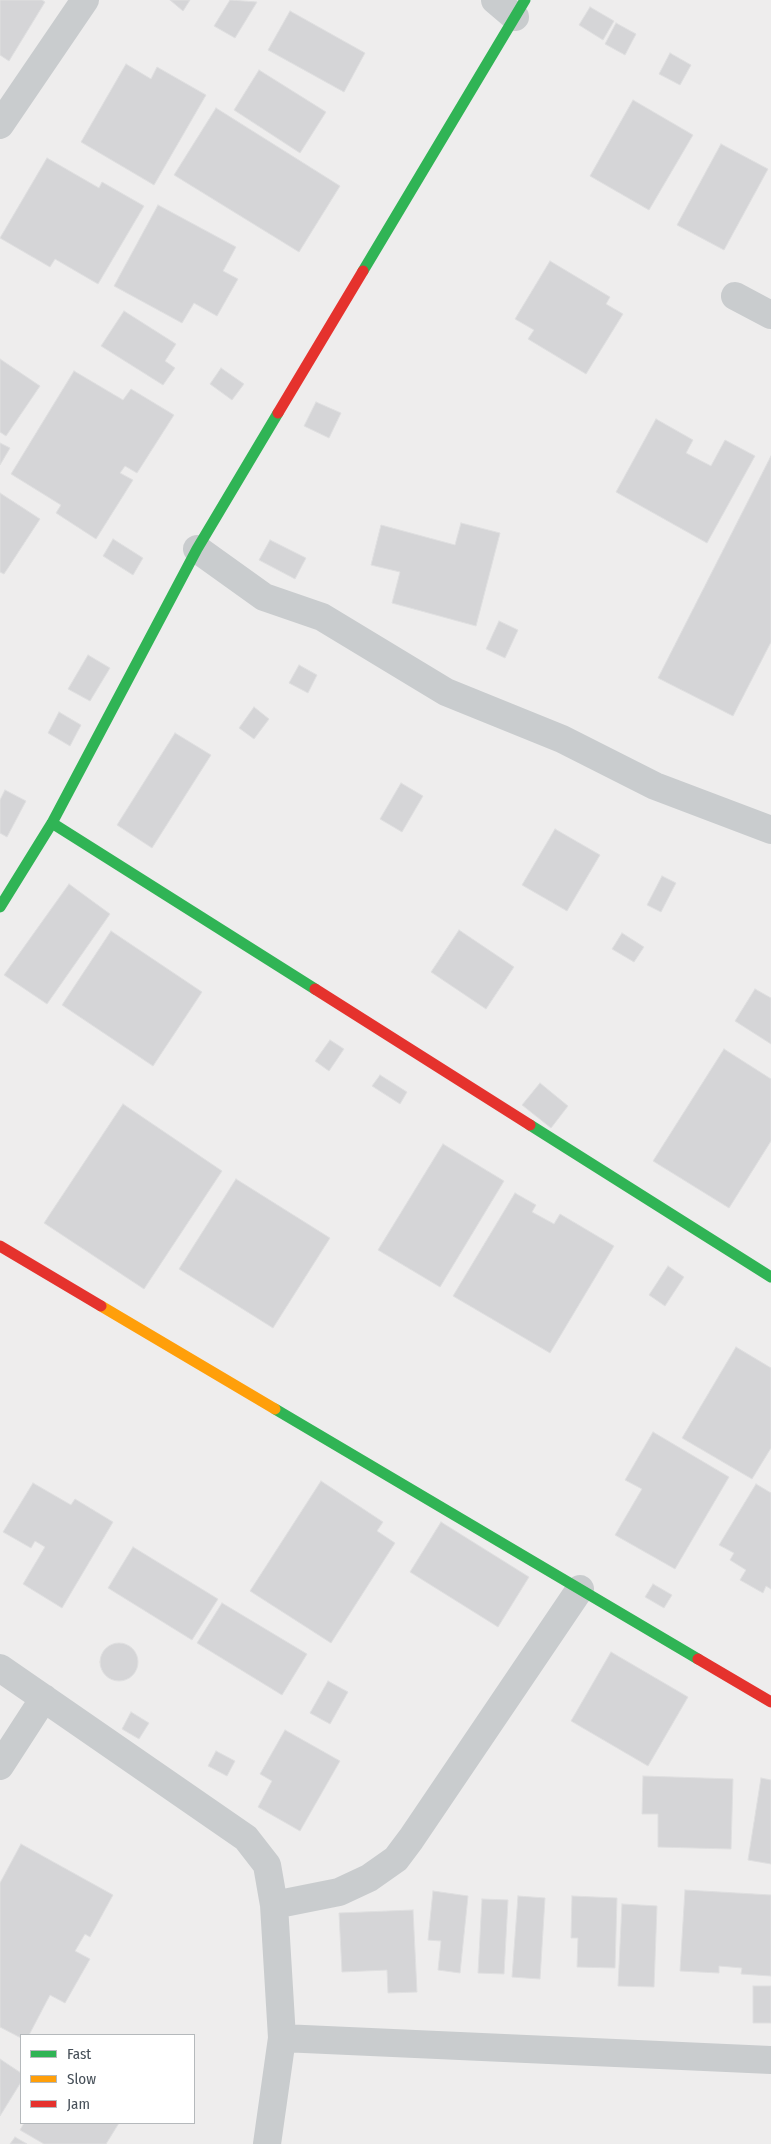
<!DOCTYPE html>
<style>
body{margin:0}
#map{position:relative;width:771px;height:2144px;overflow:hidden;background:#eeeded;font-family:"Fira Sans Condensed",sans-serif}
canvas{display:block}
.legend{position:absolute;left:20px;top:2034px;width:175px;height:90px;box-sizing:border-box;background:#fff;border:1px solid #b5b9bc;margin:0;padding:6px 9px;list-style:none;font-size:15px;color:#464f58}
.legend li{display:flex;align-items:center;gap:10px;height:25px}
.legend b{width:25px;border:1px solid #b5b9bc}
</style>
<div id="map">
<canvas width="771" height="2144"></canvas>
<ul class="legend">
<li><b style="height:6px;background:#30b455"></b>Fast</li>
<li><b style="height:6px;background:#ff9f0a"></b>Slow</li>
<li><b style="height:6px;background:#e5322d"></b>Jam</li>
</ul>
</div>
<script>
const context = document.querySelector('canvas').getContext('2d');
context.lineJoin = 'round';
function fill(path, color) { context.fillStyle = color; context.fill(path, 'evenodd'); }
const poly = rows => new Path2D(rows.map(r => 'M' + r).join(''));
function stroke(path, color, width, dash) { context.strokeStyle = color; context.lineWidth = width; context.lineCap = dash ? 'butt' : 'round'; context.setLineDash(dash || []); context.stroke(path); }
const building = poly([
 [0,0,42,0,45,2,9,61,0,55,0,0],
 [170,0,190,0,183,11,170,0],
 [230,0,257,2,235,38,214,26,230,0],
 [590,7,614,21,603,40,579,25,590,7],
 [290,11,365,53,344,92,268,50,290,11],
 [616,23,636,34,625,55,605,44,616,23],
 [670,53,691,65,680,85,659,74,670,53],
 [126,64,151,79,157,67,206,95,154,185,81,142,126,64],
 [259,70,326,112,300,153,234,110,259,70],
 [633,100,693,135,649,210,590,176,633,100],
 [216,108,340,186,299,252,174,175,216,108],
 [721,144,768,169,724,250,677,225,721,144],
 [47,158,99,188,102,182,144,206,98,284,55,259,50,267,0,238,47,158],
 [158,205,236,247,223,271,238,279,217,316,194,303,182,323,114,286,158,205],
 [550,261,610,297,606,304,623,314,586,374,528,339,534,330,515,319,550,261],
 [124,311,176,344,165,361,175,368,163,385,101,346,124,311],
 [0,359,40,386,6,436,0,432,0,359],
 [221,368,244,384,232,400,210,384,221,368],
 [74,371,123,400,131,389,174,415,137,473,125,466,120,473,133,480,96,539,56,513,61,505,11,474,74,371],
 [316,402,341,413,329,438,304,426,316,402],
 [656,419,693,440,686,453,711,466,725,440,755,456,707,543,616,492,656,419],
 [0,443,10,448,0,465,0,443],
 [771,456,771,642,733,716,658,678,771,456],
 [0,493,40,519,4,574,0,572,0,493],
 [461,523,500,533,476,626,392,603,400,572,371,565,381,525,455,545,461,523],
 [113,539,143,558,133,575,103,556,113,539],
 [270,540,306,558,295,579,259,560,270,540],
 [499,621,518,630,505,658,486,649,499,621],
 [88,655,110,668,90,701,68,689,88,655],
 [299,665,317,675,308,693,289,683,299,665],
 [254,707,269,719,254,739,239,728,254,707],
 [59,712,81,725,70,746,48,733,59,712],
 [175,733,211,755,152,848,117,825,175,733],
 [401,783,423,796,402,832,380,819,401,783],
 [5,790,26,801,7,837,0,833,0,800,5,790],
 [555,829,600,855,567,911,522,885,555,829],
 [662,876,676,883,661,912,647,905,662,876],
 [69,884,110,914,47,1004,4,975,69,884],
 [459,930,514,967,486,1009,431,972,459,930],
 [111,931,202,992,153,1066,62,1005,111,931],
 [622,933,644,947,634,962,612,949,622,933],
 [755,989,771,998,771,1044,735,1021,755,989],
 [330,1040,344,1049,329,1071,315,1061,330,1040],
 [724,1049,771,1079,771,1141,729,1208,653,1161,724,1049],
 [380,1075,407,1092,400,1104,372,1086,380,1075],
 [540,1083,568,1106,551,1128,522,1105,540,1083],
 [123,1104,222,1171,144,1289,44,1223,123,1104],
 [443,1144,504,1181,440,1287,378,1250,443,1144],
 [236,1179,330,1238,273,1328,179,1269,236,1179],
 [515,1193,536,1205,532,1212,554,1224,560,1214,614,1246,550,1353,453,1296,515,1193],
 [668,1266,684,1277,665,1306,649,1295,668,1266],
 [736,1347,771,1368,771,1448,752,1479,682,1438,736,1347],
 [653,1432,729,1477,675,1569,615,1535,642,1489,625,1480,653,1432],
 [321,1481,383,1522,377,1531,395,1543,331,1643,250,1591,321,1481],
 [33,1483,71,1505,75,1499,113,1522,62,1608,23,1584,45,1547,35,1541,31,1548,3,1532,33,1483],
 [756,1484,771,1493,771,1589,766,1586,763,1593,740,1580,746,1570,730,1560,734,1553,719,1545,756,1484],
 [441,1522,529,1577,498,1627,410,1572,441,1522],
 [133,1547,218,1599,192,1640,108,1588,133,1547],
 [653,1584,672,1595,664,1608,645,1597,653,1584],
 [222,1603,307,1654,282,1695,197,1643,222,1603],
 '100 1662a19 19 0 1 1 38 0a19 19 0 1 1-38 0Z',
 [611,1652,688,1697,648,1766,571,1721,611,1652],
 [328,1681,348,1692,330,1724,310,1713,328,1681],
 [131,1712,149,1723,139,1739,122,1729,131,1712],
 [285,1730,340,1761,300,1831,258,1807,272,1781,260,1774,285,1730],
 [216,1751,235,1761,227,1776,208,1766,216,1751],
 [643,1776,733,1779,731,1849,658,1847,658,1814,642,1814,643,1776],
 [761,1778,771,1780,771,1864,748,1860,761,1778],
 [21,1844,113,1895,90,1937,85,1934,75,1951,90,1959,65,2003,50,1995,29,2035,21,2035,21,2038,0,2027,0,1883,21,1844],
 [685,1890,771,1895,771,1976,741,1974,742,1968,719,1966,719,1973,680,1971,685,1890],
 [433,1891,468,1896,460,1973,438,1970,441,1941,428,1940,433,1891],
 [518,1896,545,1898,540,1979,512,1977,518,1896],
 [572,1896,617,1898,615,1968,577,1967,578,1938,571,1938,572,1896],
 [482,1899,508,1900,504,1974,478,1973,482,1899],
 [622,1904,657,1906,654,1987,618,1986,622,1904],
 [413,1910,417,1992,388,1993,387,1970,342,1972,339,1913,413,1910],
 [753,1986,771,1986,771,2023,753,2023,753,1986],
 [0,2059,21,2073,21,2082,0,2116,0,2059],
 [24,2123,119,2123,106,2144,44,2144,20,2130,24,2123],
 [15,2137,27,2144,10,2144,15,2137]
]);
fill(building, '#d5d5d7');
stroke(building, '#dfdfe0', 1);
stroke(poly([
 [495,0,515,17],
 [0,125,85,0],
 [735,296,771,315],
 [197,549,264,597,322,617,446,692,562,739,655,786,771,830],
 [0,1668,246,1838,267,1865,274,1905,282,2038,267,2144],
 [0,1766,44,1698],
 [274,1905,339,1892,369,1878,396,1859,411,1839,580,1589],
 [282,2038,771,2060]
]), '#c9ccce', 28);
stroke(poly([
 [363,271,525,0],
 [52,823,315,989],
 [0,907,52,823,197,549,278,413],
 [530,1125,771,1277],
 [275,1409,698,1659]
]), '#30b455', 11);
stroke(poly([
 [101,1306,275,1409]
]), '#ff9f0a', 11);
stroke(poly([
 [278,413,363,271],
 [315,989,530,1125],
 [0,1246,101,1306],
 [698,1659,771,1702]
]), '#e5322d', 11);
</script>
